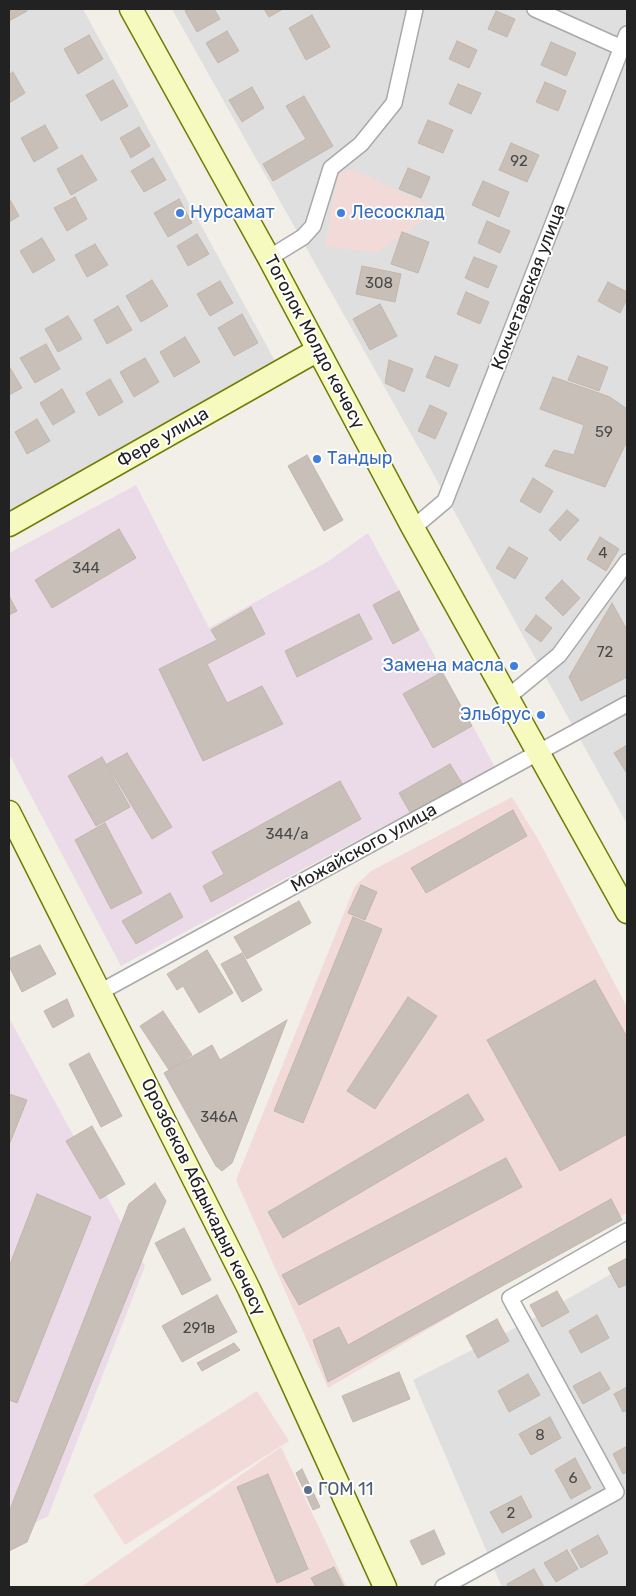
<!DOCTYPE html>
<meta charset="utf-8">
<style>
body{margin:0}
#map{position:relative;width:636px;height:1596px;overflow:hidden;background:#f2efe9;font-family:Rubik,sans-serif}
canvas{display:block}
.frame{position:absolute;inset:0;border:10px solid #222;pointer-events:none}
</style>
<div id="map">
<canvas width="636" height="1596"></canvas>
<div class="frame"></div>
</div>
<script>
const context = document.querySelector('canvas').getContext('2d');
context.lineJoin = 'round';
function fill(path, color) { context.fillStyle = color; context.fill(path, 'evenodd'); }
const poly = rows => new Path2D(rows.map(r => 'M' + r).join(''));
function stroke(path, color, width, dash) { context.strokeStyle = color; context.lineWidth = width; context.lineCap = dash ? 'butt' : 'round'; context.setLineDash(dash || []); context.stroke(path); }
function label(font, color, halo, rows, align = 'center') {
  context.font = font + ' Rubik,sans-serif'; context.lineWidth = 4; context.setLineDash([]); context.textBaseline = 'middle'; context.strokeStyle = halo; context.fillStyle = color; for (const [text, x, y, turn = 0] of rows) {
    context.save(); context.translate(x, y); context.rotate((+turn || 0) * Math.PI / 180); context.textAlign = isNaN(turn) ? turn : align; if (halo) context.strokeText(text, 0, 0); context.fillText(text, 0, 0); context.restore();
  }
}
fill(poly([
 [9,9,83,9,275,361,9,512],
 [172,9,627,9,627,824,444,493],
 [627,1265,627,1587,502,1587,413,1380,527,1322]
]), '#e0dfdf');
fill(poly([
 [354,169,438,210,376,253,325,246,338,173],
 [512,797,538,839,627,1007,627,1213,328,1388,236,1180,355,886,371,871],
 [257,1391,289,1441,125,1545,93,1495],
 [281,1447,347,1587,81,1587]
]), '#f2dad9');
fill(poly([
 [136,485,209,628,327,562,368,533,495,767,121,966,9,754,9,553],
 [9,1018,145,1266,48,1516,9,1536]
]), '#ebdbe8');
const building = poly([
 [9,9,26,9,27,11,9,21,9,9],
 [189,9,214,9,220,19,197,32,185,11,189,9],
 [264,9,283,9,269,17,264,9],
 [496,11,515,19,507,37,488,29,496,11],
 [312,15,330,47,306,60,289,28,312,15],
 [227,31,239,51,218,63,206,43,227,31],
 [89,35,103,59,78,74,64,49,89,35],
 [457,41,477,50,469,68,449,59,457,41],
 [551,42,576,53,566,76,541,65,551,42],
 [13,72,25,93,9,103,9,75,13,72],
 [113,80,128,106,101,121,86,95,113,80],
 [545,82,566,91,558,111,536,102,545,82],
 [458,84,481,93,471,114,449,104,458,84],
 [252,87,264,108,242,122,229,100,252,87],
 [304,96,333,146,273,181,263,164,306,139,286,106,304,96],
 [428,120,453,130,443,153,418,143,428,120],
 [45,125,58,148,34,162,21,138,45,125],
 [139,127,150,146,131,158,120,138,139,127],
 [511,143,539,155,527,182,499,170,511,143],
 [82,155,97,180,71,195,57,169,82,155],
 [153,158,166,180,144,192,131,171,153,158],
 [408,168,430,177,421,198,399,189,408,168],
 [483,181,509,192,499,217,472,205,483,181],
 [75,197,87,219,67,231,54,208,75,197],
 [9,198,19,216,9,222,9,198],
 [179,199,192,223,168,237,154,213,179,199],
 [487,221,510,231,500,253,478,243,487,221],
 [402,232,429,242,418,273,391,264,402,232],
 [197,234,209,254,188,266,177,246,197,234],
 [42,238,55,260,33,273,20,251,42,238],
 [95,244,108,265,87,277,75,255,95,244],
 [474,257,497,266,488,288,465,278,474,257],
 [362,266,401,274,395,302,356,294,362,266],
 [152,280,168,306,141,322,126,296,152,280],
 [220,281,233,303,210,316,197,294,220,281],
 [608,282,627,292,627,299,620,313,598,301,608,282],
 [466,292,489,302,480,324,457,314,466,292],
 [380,304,397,336,370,350,353,319,380,304],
 [118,306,132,330,107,344,94,320,118,306],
 [242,314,258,343,234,356,218,328,242,314],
 [68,316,82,339,58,352,45,329,68,316],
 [185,337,200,362,174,377,160,352,185,337],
 [46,344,60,369,35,383,20,358,46,344],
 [435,356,458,365,449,387,426,377,435,356],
 [578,356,608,367,599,391,568,380,578,356],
 [145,358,159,382,134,397,120,372,145,358],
 [389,360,413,369,404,392,385,383,389,360],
 [9,366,22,388,9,395,9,366],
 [553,377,610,397,627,409,627,441,605,487,545,466,554,450,574,455,584,425,540,409,553,377],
 [110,379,123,402,99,416,86,393,110,379],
 [62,389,75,412,53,425,40,403,62,389],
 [430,405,447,413,435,439,418,431,430,405],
 [37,419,50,441,27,454,15,432,37,419],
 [307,455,343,520,324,531,288,466,307,455],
 [533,478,553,491,540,513,520,501,533,478],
 [567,510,579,520,560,541,549,530,567,510],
 [119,529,136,558,52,608,35,580,119,529],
 [600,537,619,549,606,571,587,559,600,537],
 [509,547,528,558,515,579,496,568,509,547],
 [562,580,580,598,563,616,545,598,562,580],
 [399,591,419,630,393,644,373,605,399,591],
 [9,596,17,611,9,615,9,596],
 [612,603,627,630,627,677,581,701,569,677,612,603],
 [251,607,265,634,207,664,227,703,262,686,283,724,203,761,159,669,217,640,211,630,251,607],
 [359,614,372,639,297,677,285,651,359,614],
 [536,615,552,628,541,642,525,630,536,615],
 [442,672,472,726,433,748,403,694,442,672],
 [627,745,627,771,626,772,614,753,627,745],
 [127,753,172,827,152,839,107,764,127,753],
 [102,757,130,807,96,826,68,776,102,757],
 [450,764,463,785,411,814,399,793,450,764],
 [340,781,361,819,211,902,203,886,224,874,212,852,340,781],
 [513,810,527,836,426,893,411,868,513,810],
 [105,823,142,893,111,909,75,840,105,823],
 [361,885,377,892,365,920,348,913,361,885],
 [170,893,183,917,136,944,122,921,170,893],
 [299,901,311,923,247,959,234,937,299,901],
 [353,917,382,929,303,1123,274,1111,353,917],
 [40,945,56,974,22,992,9,966,9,959,40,945],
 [207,950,233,993,199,1013,183,986,177,990,167,974,207,950],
 [242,953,262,990,242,1002,221,964,242,953],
 [595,980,627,1037,627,1134,560,1171,487,1040,595,980],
 [408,997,437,1016,375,1109,347,1091,408,997],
 [67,999,74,1016,53,1028,44,1011,67,999],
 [163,1011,192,1055,169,1070,140,1026,163,1011],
 [287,1020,232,1163,222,1171,216,1166,164,1073,212,1045,220,1060,287,1020],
 [89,1053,122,1116,101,1127,69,1064,89,1053],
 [9,1094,27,1100,9,1145,9,1094],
 [468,1094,484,1120,283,1238,268,1212,468,1094],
 [92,1126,125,1184,100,1199,66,1141,92,1126],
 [506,1158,522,1187,299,1305,282,1275,506,1158],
 [155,1183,166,1201,27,1542,9,1551,9,1512,129,1204,155,1183],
 [37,1194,91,1217,17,1403,9,1400,9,1267,37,1194],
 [611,1199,622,1220,328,1382,313,1340,339,1327,348,1345,611,1199],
 [184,1228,211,1280,182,1295,155,1243,184,1228],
 [627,1258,627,1284,619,1288,608,1268,627,1258],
 [557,1291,569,1312,542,1327,530,1305,557,1291],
 [217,1295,237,1332,182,1362,162,1326,217,1295],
 [597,1315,609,1338,581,1353,569,1331,597,1315],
 [497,1319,509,1341,478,1358,466,1336,497,1319],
 [234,1343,240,1350,202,1371,197,1363,234,1343],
 [399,1372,410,1399,353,1422,342,1396,399,1372],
 [600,1372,610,1389,583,1404,573,1386,600,1372],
 [528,1374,540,1395,509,1412,498,1391,528,1374],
 [627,1387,627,1410,623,1412,614,1394,627,1387],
 [550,1417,561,1438,531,1455,519,1434,550,1417],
 [627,1446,627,1472,623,1474,613,1454,627,1446],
 [575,1458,591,1488,571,1499,555,1470,575,1458],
 [302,1469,320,1507,313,1510,296,1473,302,1469],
 [268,1474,308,1569,277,1583,237,1487,268,1474],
 [521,1496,532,1517,502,1533,490,1512,521,1496],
 [434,1530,445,1554,422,1565,410,1541,434,1530],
 [598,1535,608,1553,581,1568,571,1550,598,1535],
 [567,1550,578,1569,556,1582,544,1563,567,1550],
 [334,1567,344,1587,316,1587,311,1578,334,1567],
 [534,1569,544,1587,509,1587,507,1584,534,1569]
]);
fill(building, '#c7bfb8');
stroke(building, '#c4b6ab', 1);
const street = poly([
 [535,9,622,48],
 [269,258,303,237,313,226,331,168,361,144,394,103,415,9],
 [413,528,445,501,627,34],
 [508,697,559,655,627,562],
 [100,992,627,704],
 [443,1587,616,1492,510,1298,627,1231]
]);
const secondary = poly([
 [131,9,269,258,413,528,627,912],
 [9,525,318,350],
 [9,812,249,1289,385,1587]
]);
stroke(street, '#a9a9a9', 18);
stroke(secondary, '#707d05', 25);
stroke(street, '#fff', 15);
stroke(secondary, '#f7fabf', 22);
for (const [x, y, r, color] of [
 [180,213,5,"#3f7fe0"],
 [341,213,5,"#3f7fe0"],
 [317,459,5,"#3f7fe0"],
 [514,666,5,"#3f7fe0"],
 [541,715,5,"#3f7fe0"],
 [308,1490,5,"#5c6f8a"]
]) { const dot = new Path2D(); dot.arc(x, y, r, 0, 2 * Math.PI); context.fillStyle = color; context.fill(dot); stroke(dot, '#fff', 2); }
label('15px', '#4b4948', null, [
 ["92",519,162],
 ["308",379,284],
 ["59",604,433],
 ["4",603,554],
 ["344",86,569],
 ["72",605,653],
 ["344/а",287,835],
 ["346А",219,1118],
 ["291в",199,1329],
 ["8",540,1436],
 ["6",573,1479],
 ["2",511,1514]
]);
label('18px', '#366cbe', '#fff', [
 ["Нурсамат",190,213],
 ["Лесосклад",351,213],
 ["Тандыр",327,459],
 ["Замена масла",504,666,"right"],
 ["Эльбрус",531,715,"right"]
], 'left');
label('18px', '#222', '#fff', [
 ["Кокчетавская улица",529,287,-69],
 ["Тоголок Молдо көчөсү",314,342,62],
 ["Фере улица",163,438,-30],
 ["Можайского улица",364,848,-29],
 ["Орозбеков Абдыкадыр көчөсү",203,1197,64]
]);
label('18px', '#4e5e75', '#fff', [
 ["ГОМ 11",318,1490]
], 'left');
</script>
